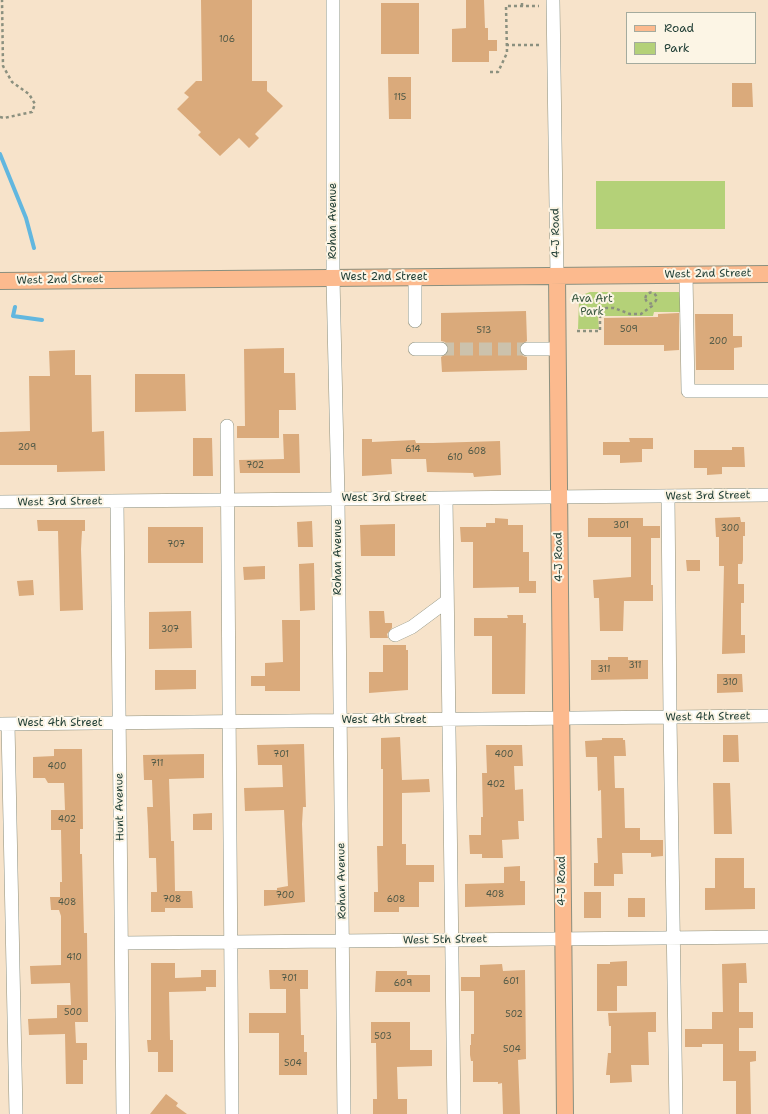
<!DOCTYPE html>
<style>
body{margin:0}
#map{position:relative;width:768px;height:1114px;overflow:hidden;background:#f7e3ca;font-family:"Shantell Sans",sans-serif}
canvas{display:block}
.legend{position:absolute;left:626px;top:12px;width:130px;height:52px;box-sizing:border-box;background:#fcf5e5;border:1px solid #a4ab9e;margin:0;padding:5px 7px;list-style:none;font-size:12px;color:#1f3d34}
.legend li{display:flex;align-items:center;gap:8px;height:20px}
.legend b{width:20px;border:1px solid #a4ab9e}
</style>
<div id="map">
<canvas width="768" height="1114"></canvas>
<ul class="legend">
<li><b style="height:5px;background:#fcba8e"></b>Road</li>
<li><b style="height:11px;background:#b4d178"></b>Park</li>
</ul>
</div>
<script>
const context = document.querySelector('canvas').getContext('2d');
context.lineJoin = 'round';
function fill(path, color) { context.fillStyle = color; context.fill(path, 'evenodd'); }
const poly = rows => new Path2D(rows.map(r => 'M' + r).join(''));
function stroke(path, color, width, dash) { context.strokeStyle = color; context.lineWidth = width; context.lineCap = dash ? 'butt' : 'round'; context.setLineDash(dash || []); context.stroke(path); }
function label(font, color, halo, rows, align = 'center') {
  context.font = font + ' "Shantell Sans",sans-serif'; context.lineWidth = 4; context.setLineDash([]); context.textBaseline = 'middle'; context.strokeStyle = halo; context.fillStyle = color; for (const [text, x, y, turn = 0] of rows) {
    context.save(); context.translate(x, y); context.rotate((+turn || 0) * Math.PI / 180); context.textAlign = isNaN(turn) ? turn : align; if (halo) context.strokeText(text, 0, 0); context.fillText(text, 0, 0); context.restore();
  }
}
fill(poly([
 [596,181,725,181,725,229,596,229],
 [590,292,679,292,682,312,654,312,653,316,598,316,599,329,578,329,579,300,582,295]
]), '#b4d178');
stroke(poly([
 [0,154,26,218,34,248],
 [15,307,13,316,42,320]
]), '#62b7df', 4);
fill(poly([
 [201,0,252,0,252,81,267,81,267,91,283,106,255,134,259,138,249,148,239,138,220,156,198,135,201,132,177,109,189,97,184,93,196,81,202,81],
 [466,0,484,0,485,28,488,28,488,40,497,40,497,51,489,51,489,62,452,62,452,29,466,28],
 [381,3,419,3,419,54,381,54],
 [388,77,411,77,411,119,389,119],
 [732,83,752,83,753,107,732,107],
 [526,311,527,341,520,345,519,349,523,356,527,357,527,370,442,372,441,357,448,353,449,349,445,342,441,341,441,313],
 [679,313,679,350,664,351,664,345,604,345,604,318,658,317,658,314],
 [695,314,733,314,733,336,742,336,742,347,734,348,734,370,696,370],
 [284,348,284,373,295,373,296,410,279,410,279,438,237,438,237,426,245,426,244,349],
 [75,350,75,375,91,375,92,432,104,431,105,471,57,472,57,465,0,465,0,432,30,431,29,376,50,376,49,351],
 [135,374,185,374,186,411,135,412],
 [283,434,299,434,300,473,240,473,239,460,284,459],
 [193,438,212,438,213,476,193,476],
 [629,438,653,438,653,449,642,449,642,462,620,463,620,455,603,455,603,442,630,442],
 [362,439,372,439,372,442,415,440,416,443,433,443,500,441,501,475,474,477,473,473,427,472,426,459,391,459,392,474,362,476],
 [732,447,744,447,745,467,722,467,722,474,707,475,707,468,694,468,694,450,732,450],
 [740,517,741,522,745,522,745,536,743,536,743,560,742,564,738,564,738,584,744,584,744,603,741,603,741,635,745,635,745,653,722,654,724,566,719,566,719,537,716,537,715,518],
 [495,518,508,519,508,525,523,525,523,552,529,552,529,581,536,581,536,593,519,593,519,587,473,588,473,542,461,542,460,527,486,527,486,523,495,523],
 [588,518,643,518,643,526,660,526,660,538,651,538,651,585,653,585,653,601,624,601,623,631,600,631,599,598,594,598,593,580,631,577,631,537,588,537],
 [37,520,85,520,85,531,82,531,81,549,83,610,60,611,58,531,38,531],
 [312,521,313,547,298,547,297,522],
 [395,524,395,556,361,556,360,525],
 [148,527,203,527,203,563,148,563],
 [686,560,700,560,700,571,687,571],
 [314,563,315,610,300,611,299,564],
 [265,566,265,579,244,580,243,567],
 [33,580,34,595,19,596,17,581],
 [191,611,192,648,149,649,149,612],
 [369,611,384,611,385,623,392,623,392,628,387,634,388,638,370,638],
 [507,615,523,615,523,623,526,623,525,694,492,694,492,636,474,636,474,618,508,618],
 [282,620,300,620,300,691,265,691,265,686,251,686,251,676,265,676,265,663,283,662],
 [383,645,406,645,406,650,408,650,408,690,369,693,369,672,383,672],
 [608,657,628,657,628,660,648,660,648,679,591,680,591,660,608,660],
 [155,670,196,670,196,689,155,690],
 [717,674,742,674,743,692,717,693],
 [723,735,738,735,739,762,723,762],
 [400,737,402,780,429,779,430,792,402,793,402,844,406,844,406,865,434,865,434,882,419,882,419,907,399,907,399,912,374,912,374,892,378,892,377,846,383,846,383,769,381,769,381,738],
 [602,738,623,738,623,740,625,740,626,756,614,756,615,788,624,788,625,828,640,828,640,840,663,840,663,856,651,857,651,853,622,853,623,874,614,874,614,886,594,886,594,863,598,863,597,838,602,838,601,790,598,791,597,757,586,757,585,741,602,740],
 [304,744,306,807,303,807,302,824,305,902,264,906,264,890,277,890,277,888,288,886,284,810,245,811,244,788,283,787,282,765,258,765,257,745],
 [486,745,522,745,523,766,514,766,515,790,523,789,524,821,518,821,519,839,502,840,503,858,482,858,482,854,470,854,469,835,481,835,481,817,483,817,482,773,487,773],
 [54,749,82,749,83,829,80,829,80,854,82,854,84,933,87,933,88,1022,75,1022,76,1043,87,1043,87,1060,83,1060,83,1084,66,1084,65,1034,29,1035,28,1019,57,1018,57,1005,71,1005,70,983,31,984,30,966,61,965,61,916,59,910,51,910,50,897,60,897,60,882,62,882,61,830,51,830,51,810,65,810,64,783,48,783,45,778,33,778,33,757,54,756],
 [204,754,204,778,169,779,171,841,174,841,175,891,192,891,193,908,165,908,165,912,151,912,151,892,157,892,156,858,149,858,148,826,147,807,153,807,152,780,144,780,143,755],
 [713,783,730,783,732,834,714,834],
 [212,813,212,830,193,830,193,814],
 [715,858,744,858,744,888,755,888,755,909,705,910,705,888,715,888],
 [520,866,520,881,525,881,525,905,465,907,465,884,504,883,504,867],
 [584,892,601,892,601,918,584,918],
 [628,898,645,898,645,917,628,917],
 [627,961,627,986,617,986,617,1011,597,1011,597,964,610,964,610,962],
 [151,963,175,963,175,978,201,977,201,970,216,970,216,987,206,987,206,991,169,992,170,1040,173,1040,173,1072,158,1072,158,1052,148,1052,147,1040,151,1040],
 [746,963,747,983,739,983,739,1012,753,1012,753,1028,739,1028,739,1051,756,1051,756,1061,750,1062,751,1114,736,1114,736,1081,723,1081,723,1044,702,1044,702,1047,685,1047,685,1029,712,1029,712,1012,723,1012,722,964],
 [502,964,503,971,525,970,526,1059,518,1060,520,1114,503,1114,502,1083,498,1084,498,1082,473,1082,473,1061,471,1061,470,1055,470,1045,471,1045,471,1034,474,1034,474,991,461,991,461,977,480,977,480,965],
 [269,970,308,970,308,989,300,989,301,1035,304,1035,304,1052,307,1052,307,1075,279,1075,279,1033,249,1033,249,1013,286,1013,286,989,270,989],
 [376,971,407,971,407,975,430,975,430,992,375,992],
 [656,1012,656,1032,648,1032,649,1065,631,1065,632,1082,610,1083,610,1075,606,1075,608,1053,611,1053,611,1026,609,1026,608,1013],
 [371,1022,410,1022,410,1050,432,1050,432,1066,397,1067,398,1099,407,1099,407,1114,373,1114,373,1099,377,1099,376,1043,371,1043],
 [166,1094,178,1103,176,1106,187,1114,150,1114]
]), '#daaa7b');
stroke(poly([
 [441,349,527,349]
]), '#ccc2ac', 13, [13, 6]);
const minor = poly([
 [333,0,333,278,338,498,344,1114],
 [553,0,557,276],
 [686,274,688,391,768,391],
 [415,277,415,321],
 [415,349,441,349],
 [527,349,558,349],
 [227,426,232,1114],
 [668,496,670,717,676,1114],
 [446,498,454,1114],
 [117,501,123,1114],
 [0,502,768,495],
 [395,635,412,627,447,601],
 [0,724,768,716],
 [8,724,16,1114],
 [122,943,768,937]
]);
const major = poly([
 [557,276,565,1114],
 [0,281,768,274]
]);
stroke(minor, '#8b907f', 14);
stroke(major, '#8b907f', 18);
stroke(poly([
 [522,6,522,0],
 [506,45,540,45],
 [490,72,498,72,507,53,506,6,539,6],
 [0,117,4,118,32,112,35,104,29,94,12,82,3,66,2,0],
 '645.5 298a5.5 5.5 0 1 1 11 0a5.5 5.5 0 1 1-11 0Z',
 [577,331,600,331,600,318,601,311,606,308,614,308,630,314,641,314,652,306,652,304]
]), '#8b907f', 2.5, [3, 3]);
stroke(minor, '#fff', 13);
stroke(major, '#fcba8e', 16);
label('9px', '#4e5846', null, [
 ["106",227,40],
 ["115",400,98],
 ["509",629,330],
 ["513",484,331],
 ["200",718,342],
 ["209",27,448],
 ["614",413,450],
 ["608",477,452],
 ["610",455,458],
 ["702",255,466],
 ["301",621,526],
 ["300",730,529],
 ["707",176,545],
 ["307",170,630],
 ["311",635,666],
 ["311",604,670],
 ["310",730,683],
 ["701",281,755],
 ["400",504,755],
 ["711",157,764],
 ["400",57,767],
 ["402",496,785],
 ["402",67,820],
 ["408",495,895],
 ["700",285,896],
 ["708",172,900],
 ["608",396,900],
 ["408",67,903],
 ["410",74,958],
 ["701",289,979],
 ["601",511,982],
 ["609",403,984],
 ["500",73,1013],
 ["502",514,1015],
 ["503",383,1037],
 ["504",512,1050],
 ["504",293,1064]
]);
label('11px', '#1f3d34', '#fcf5e5', [
 ["Rohan Avenue",333,221,-90],
 ["4-J Road",556,233,-91],
 ["West 2nd Street",708,274,-1],
 ["West 2nd Street",384,277],
 ["West 2nd Street",60,280,-1],
 ["West 3rd Street",708,496,-1],
 ["West 3rd Street",384,498],
 ["West 3rd Street",60,502,-1],
 ["Rohan Avenue",338,557,-90],
 ["4-J Road",559,557,-91],
 ["West 4th Street",708,717,-1],
 ["West 4th Street",384,720],
 ["West 4th Street",60,723],
 ["Hunt Avenue",120,807,-91],
 ["Rohan Avenue",342,881,-91],
 ["4-J Road",562,881,-90],
 ["West 5th Street",445,940,-1]
]);
label('11px', '#3d5b42', '#fcf5e5', [
 ["Ava Art",592,299],
 ["Park",592,312]
]);
</script>
